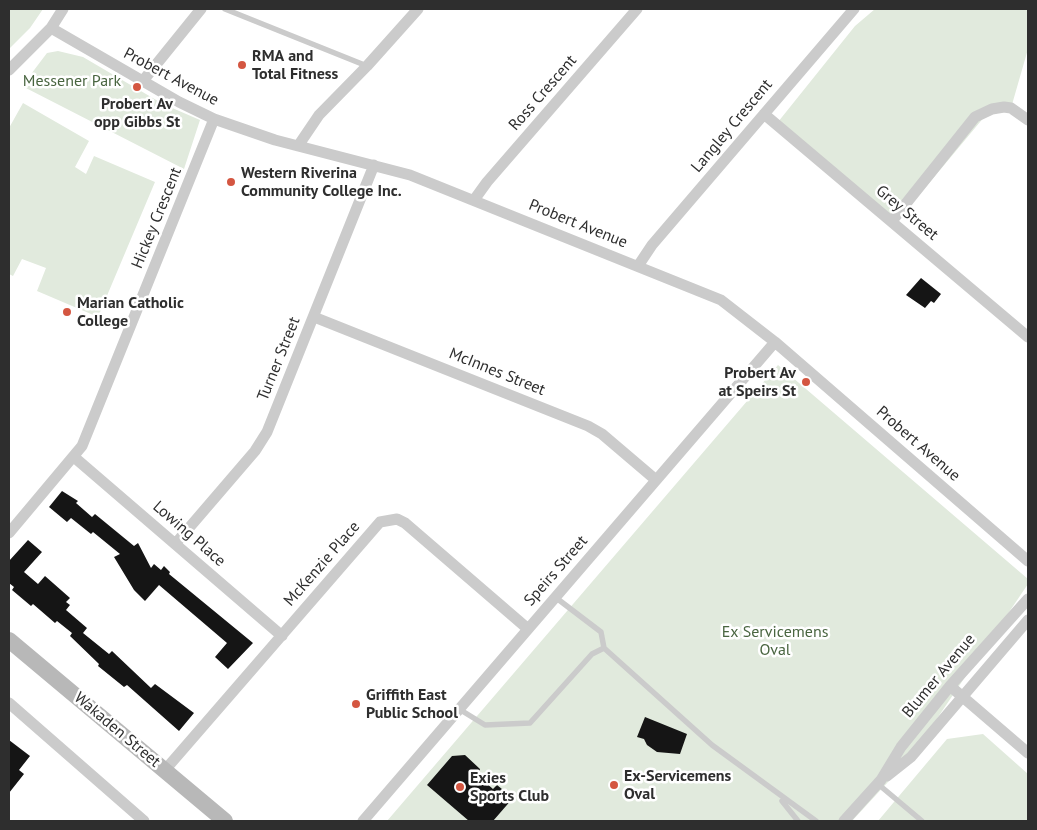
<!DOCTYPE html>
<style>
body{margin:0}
#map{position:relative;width:1037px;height:830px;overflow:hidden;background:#fff;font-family:"PT Sans",sans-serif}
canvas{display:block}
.frame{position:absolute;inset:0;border:10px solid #2e2e2e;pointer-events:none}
</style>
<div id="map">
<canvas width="1037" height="830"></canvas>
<div class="frame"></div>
</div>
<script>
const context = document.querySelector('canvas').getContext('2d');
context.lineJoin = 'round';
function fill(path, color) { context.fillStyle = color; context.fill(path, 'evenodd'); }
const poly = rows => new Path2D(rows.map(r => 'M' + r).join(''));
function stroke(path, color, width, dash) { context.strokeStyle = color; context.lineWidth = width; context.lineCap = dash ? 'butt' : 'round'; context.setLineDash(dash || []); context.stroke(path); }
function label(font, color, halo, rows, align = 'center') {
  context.font = font + ' "PT Sans",sans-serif'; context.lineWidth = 5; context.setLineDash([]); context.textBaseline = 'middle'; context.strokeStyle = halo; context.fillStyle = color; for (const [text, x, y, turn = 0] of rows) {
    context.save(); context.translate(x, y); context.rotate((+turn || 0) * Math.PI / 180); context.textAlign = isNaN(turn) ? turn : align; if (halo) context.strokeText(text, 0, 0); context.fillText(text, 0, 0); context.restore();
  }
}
fill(poly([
 [9,9,43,9,30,28,9,49],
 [875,9,1028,9,1028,49,1011,108,985,116,895,224,778,122,855,26],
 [58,51,83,57,163,104,200,120,184,169,22,86,47,53],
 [23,103,89,141,75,167,86,174,94,156,155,182,98,317,37,291,46,268,22,259,13,276,9,274,9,128],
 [778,365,1028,579,1028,584,911,757,852,821,387,821],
 [983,734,1028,774,1028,821,878,821,947,739]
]), '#e1eadd');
fill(poly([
 [921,278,941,294,934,303,931,301,925,308,906,295],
 [62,491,78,501,76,503,92,517,95,514,134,546,138,543,151,568,154,564,161,570,164,566,170,572,169,574,253,643,228,669,215,657,227,643,159,585,145,601,134,590,114,557,120,554,93,532,91,534,71,518,67,522,49,507],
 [28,540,42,552,24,572,38,584,45,576,70,598,66,602,70,605,66,610,87,628,83,633,109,654,112,651,151,688,155,684,194,713,179,731,127,685,124,687,98,666,99,664,70,636,72,633,57,621,55,623,33,604,31,606,12,590,14,587,9,583,9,561],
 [645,717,687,734,680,754,657,752,647,745,644,739,637,737],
 [9,740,30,756,19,770,24,774,9,793],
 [465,755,480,769,478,776,493,789,497,785,513,798,493,821,469,821,427,785,452,756]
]), '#151515');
stroke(poly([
 [225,9,367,66],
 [555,597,601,632,604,648,712,745,816,821],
 [459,709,485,725,530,723,592,654,604,648],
 [878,784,922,821],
 [782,801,798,821]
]), '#cbcbcb', 5.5);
stroke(poly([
 [51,28,179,102,214,119,275,140,410,175,721,300,775,342,1028,561],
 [9,70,51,28,63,9],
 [142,82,201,9],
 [764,114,1028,337],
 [298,146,319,115,367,66,418,9],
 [474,200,487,182,637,9],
 [892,221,975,117,992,109,1004,107,1011,108,1028,120],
 [638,266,652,245,854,9],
 [314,317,588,426,602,434,656,480],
 [74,457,282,636],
 [9,533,82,446,214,119],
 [176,543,255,451,267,432,374,165],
 [950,686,1028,753],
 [9,703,144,821],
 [165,770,380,522,397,519,405,523,528,629],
 [887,776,911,757,1028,620],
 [363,821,775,342],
 [844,821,881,780,901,747,950,686,1028,599]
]), '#cbcbcb', 11);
stroke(poly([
 [9,640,225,821]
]), '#b8b8b8', 16);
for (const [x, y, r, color] of [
 [242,65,5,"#d45641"],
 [137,87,5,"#d45641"],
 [231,182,5,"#d45641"],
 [67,312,5,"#d45641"],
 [806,382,5,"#d45641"],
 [356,704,5,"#d45641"],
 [614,785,5,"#d45641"],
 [460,787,5,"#d45641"]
]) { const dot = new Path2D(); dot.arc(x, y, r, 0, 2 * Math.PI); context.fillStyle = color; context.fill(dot); stroke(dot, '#fff', 2); }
label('bold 16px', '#2e2e2e', '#fff', [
 ["RMA and",252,56],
 ["Total Fitness",252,74],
 ["Probert Av",137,104,"center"],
 ["opp Gibbs St",137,122,"center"],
 ["Western Riverina",241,173],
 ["Community College Inc.",241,191],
 ["Marian Catholic",77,303],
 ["College",77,321],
 ["Probert Av",796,373,"right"],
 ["at Speirs St",796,391,"right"],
 ["Griffith East",366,695],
 ["Public School",366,713],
 ["Ex-Servicemens",624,776],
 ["Oval",624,794],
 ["Exies",470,778],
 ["Sports Club",470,796]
], 'left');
label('16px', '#2e2e2e', '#fff', [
 ["Probert Avenue",171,77,28],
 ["Ross Crescent",543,93,-49],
 ["Langley Crescent",732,126,-50],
 ["Grey Street",907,213,40],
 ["Hickey Crescent",157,218,-68],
 ["Probert Avenue",578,224,22],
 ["Turner Street",279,359,-68],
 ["McInnes Street",497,372,22],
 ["Probert Avenue",918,444,41],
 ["Lowing Place",189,534,41],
 ["McKenzie Place",322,564,-49],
 ["Speirs Street",556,571,-49],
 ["Blumer Avenue",939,676,-50],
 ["Wakaden Street",117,730,40]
]);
label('16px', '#496540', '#fff', [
 ["Messener Park",72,81],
 ["Ex Servicemens",775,632],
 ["Oval",775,650]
]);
</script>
